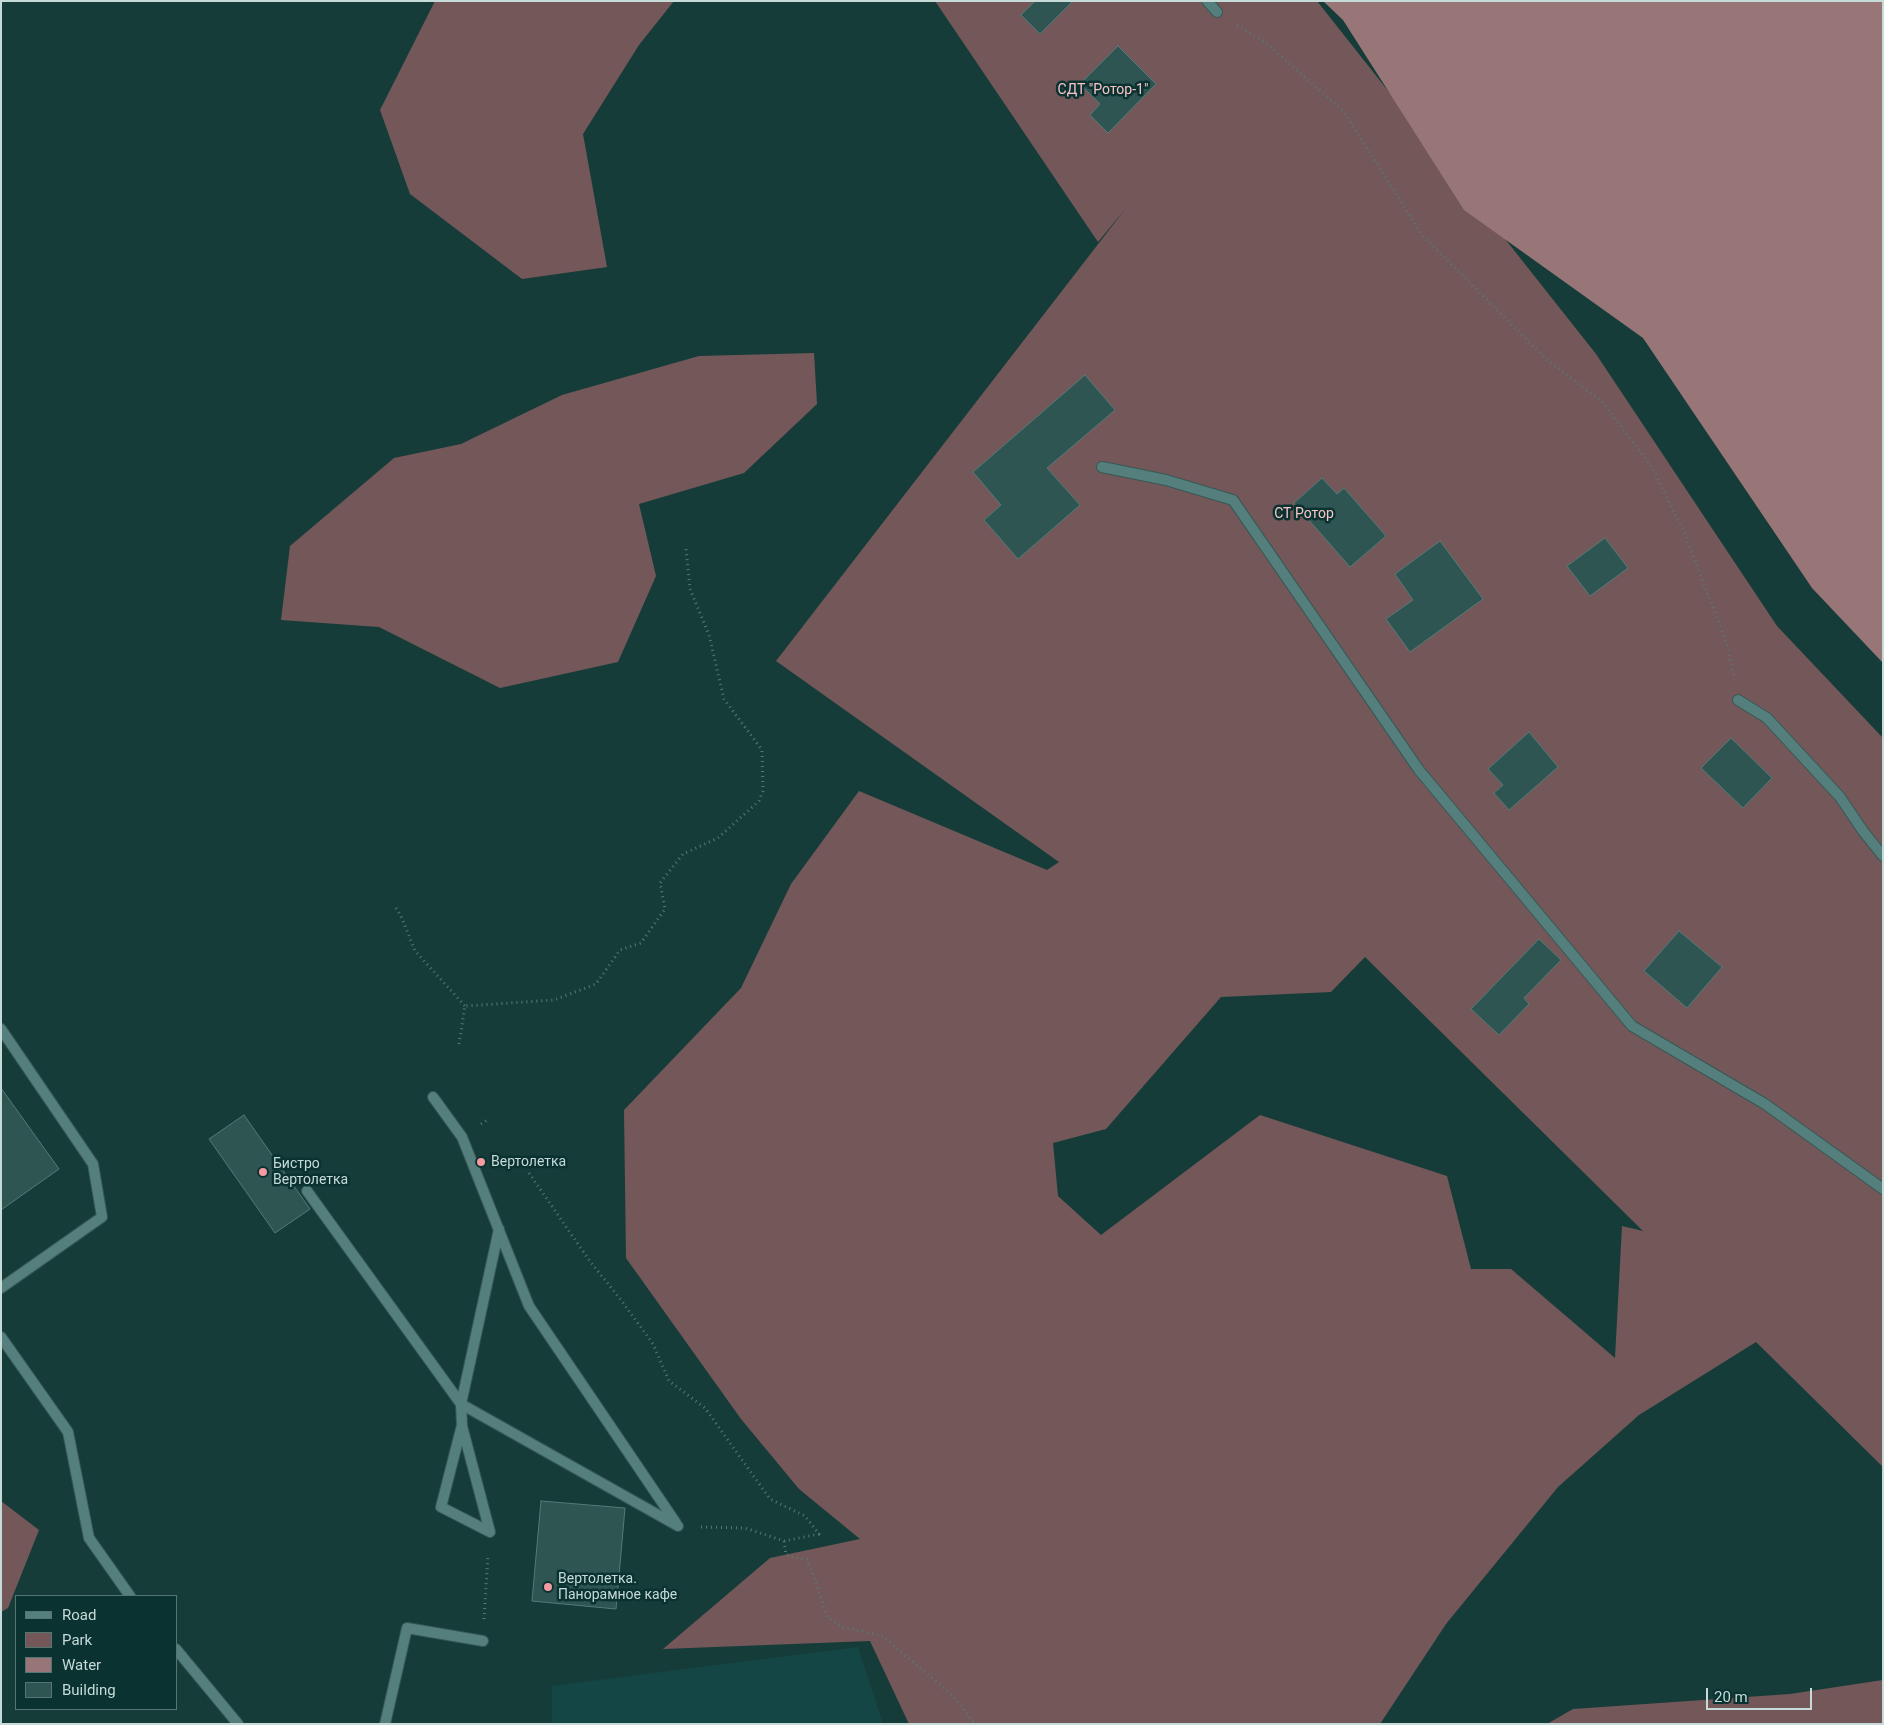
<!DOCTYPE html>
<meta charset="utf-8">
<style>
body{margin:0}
#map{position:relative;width:1884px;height:1725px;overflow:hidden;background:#163c3a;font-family:Roboto,sans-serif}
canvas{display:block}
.frame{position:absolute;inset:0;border:2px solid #c6dad8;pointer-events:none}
.legend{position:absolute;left:15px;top:1595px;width:162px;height:115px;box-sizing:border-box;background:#0a3230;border:1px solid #557573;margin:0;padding:6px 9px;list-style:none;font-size:15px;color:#c6dad8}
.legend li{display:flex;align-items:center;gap:10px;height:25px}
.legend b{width:25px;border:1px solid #557573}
.scale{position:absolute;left:1706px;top:1688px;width:106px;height:22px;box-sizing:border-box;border:2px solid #c6dad8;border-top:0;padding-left:6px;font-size:15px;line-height:18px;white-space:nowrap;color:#c6dad8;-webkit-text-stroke:4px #0a3230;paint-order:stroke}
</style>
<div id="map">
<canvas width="1884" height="1725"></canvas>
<div class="frame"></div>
<ul class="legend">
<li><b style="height:6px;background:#557f7c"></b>Road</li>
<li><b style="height:14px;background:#745859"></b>Park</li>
<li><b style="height:14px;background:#987677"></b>Water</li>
<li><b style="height:14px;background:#2f5553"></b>Building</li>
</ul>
<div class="scale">20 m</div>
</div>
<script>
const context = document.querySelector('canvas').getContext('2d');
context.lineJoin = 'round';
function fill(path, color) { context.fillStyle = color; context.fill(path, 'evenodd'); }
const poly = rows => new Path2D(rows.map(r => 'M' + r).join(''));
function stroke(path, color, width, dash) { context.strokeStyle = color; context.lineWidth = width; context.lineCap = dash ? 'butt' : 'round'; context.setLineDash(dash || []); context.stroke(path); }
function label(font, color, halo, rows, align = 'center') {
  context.font = font + ' Roboto,sans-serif'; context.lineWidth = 5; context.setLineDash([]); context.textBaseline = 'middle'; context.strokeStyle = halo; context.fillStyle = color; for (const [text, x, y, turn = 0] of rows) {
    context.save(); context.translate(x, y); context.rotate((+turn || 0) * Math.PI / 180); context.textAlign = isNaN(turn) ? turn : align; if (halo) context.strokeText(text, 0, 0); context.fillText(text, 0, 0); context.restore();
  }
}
fill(poly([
 [858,1647,883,1724,552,1724,552,1686]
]), '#134644');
fill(poly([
 [435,1,674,1,639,45,583,134,607,267,522,279,410,194,380,110],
 [935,1,1317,1,1596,354,1777,626,1883,738,1883,1467,1756,1342,1639,1415,1558,1487,1446,1624,1380,1724,909,1724,870,1641,663,1649,770,1558,860,1539,799,1489,741,1419,626,1258,624,1110,741,988,791,884,859,791,1047,870,1059,862,776,661,1126,208,1098,242],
 [1365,957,1643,1231,1622,1226,1615,1358,1511,1269,1471,1269,1447,1176,1260,1115,1101,1235,1058,1196,1053,1143,1106,1129,1221,997,1331,992],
 [814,353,817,404,744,473,639,504,656,576,618,662,500,688,379,627,281,620,290,546,394,458,461,444,562,395,699,356],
 [1,1501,39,1530,8,1608,1,1612],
 [1883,1680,1883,1724,1547,1724,1573,1709,1790,1694]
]), '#745859');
fill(poly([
 [1323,1,1883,1,1883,663,1812,588,1643,338,1464,210,1343,20]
]), '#987677');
const building = poly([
 [1035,1,1073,1,1040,34,1021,15,1035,1],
 [1118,46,1156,84,1108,133,1090,115,1100,104,1080,84,1118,46],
 [1085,375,1115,410,1047,468,1080,505,1018,559,984,520,1001,505,973,472,1085,375],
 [1322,478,1337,494,1344,488,1386,536,1350,567,1294,503,1322,478],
 [1605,538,1628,568,1590,596,1567,566,1605,538],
 [1440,541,1483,599,1410,652,1386,619,1413,600,1395,574,1440,541],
 [1529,732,1558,767,1509,810,1494,793,1503,785,1488,769,1529,732],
 [1731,738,1772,778,1743,808,1701,768,1731,738],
 [1679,931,1722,967,1687,1008,1644,971,1679,931],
 [1539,939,1561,960,1524,998,1529,1004,1499,1035,1471,1009,1539,939],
 [1,1088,59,1169,1,1210,1,1088],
 [244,1115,310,1209,275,1233,209,1139,244,1115],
 [541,1501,625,1508,616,1609,532,1601,541,1501]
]);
fill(building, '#2f5553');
stroke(building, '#547a78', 1);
const service = poly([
 [1,1029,93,1164,102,1217,1,1288],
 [1,1337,68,1432,89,1538,130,1596],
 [176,1649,238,1724]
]);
const pedestrian = poly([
 [433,1097,462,1137,529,1306,676,1523],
 [307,1191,461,1404,678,1526],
 [462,1426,490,1532],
 [490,1532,441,1507,462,1425,461,1404,499,1229]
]);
const minor = poly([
 [1207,1,1217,12],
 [1102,467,1166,480,1233,500,1419,770,1632,1026,1765,1104,1883,1189],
 [1738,700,1767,718,1840,797,1863,831,1883,856],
 [385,1724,407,1628,483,1641]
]);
stroke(service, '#365856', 12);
stroke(pedestrian, '#365856', 12);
stroke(minor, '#365856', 12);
stroke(poly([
 [1237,25,1266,43,1344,112,1422,235,1546,359,1602,402,1652,467,1684,532,1727,644,1734,677],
 [396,908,401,916,415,951,465,1006],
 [459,1044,465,1006,554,1000,596,984,620,950,641,943,665,909,660,883,683,854,718,838,759,801,763,791,762,750,724,699,709,635,690,589,686,549],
 [481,1124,489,1119],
 [529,1173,589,1260,621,1300,653,1344,669,1381,705,1408,770,1499,805,1516,819,1534,784,1541,745,1528,701,1527],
 [784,1541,786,1555,807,1560,815,1579,827,1617,842,1627,882,1636,952,1695,975,1724],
 [484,1619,488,1555]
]), '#587775', 3, [1, 4]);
stroke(service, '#557f7c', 10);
stroke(pedestrian, '#557f7c', 10);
stroke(minor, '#557f7c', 10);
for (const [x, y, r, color] of [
 [481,1162,5,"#f49aa1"],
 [263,1172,5,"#f49aa1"],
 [548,1587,5,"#f49aa1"]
]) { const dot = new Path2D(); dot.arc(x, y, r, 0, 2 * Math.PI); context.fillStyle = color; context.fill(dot); stroke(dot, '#0a3230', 2); }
label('14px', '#f8c5c7', '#0a3230', [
 ["СДТ \"Ротор-1\"",1103,90],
 ["СТ Ротор",1304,514]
]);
label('14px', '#c6dad8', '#0a3230', [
 ["Вертолетка",491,1162],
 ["Бистро",273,1164],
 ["Вертолетка",273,1180],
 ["Вертолетка.",558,1579],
 ["Панорамное кафе",558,1595]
], 'left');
</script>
